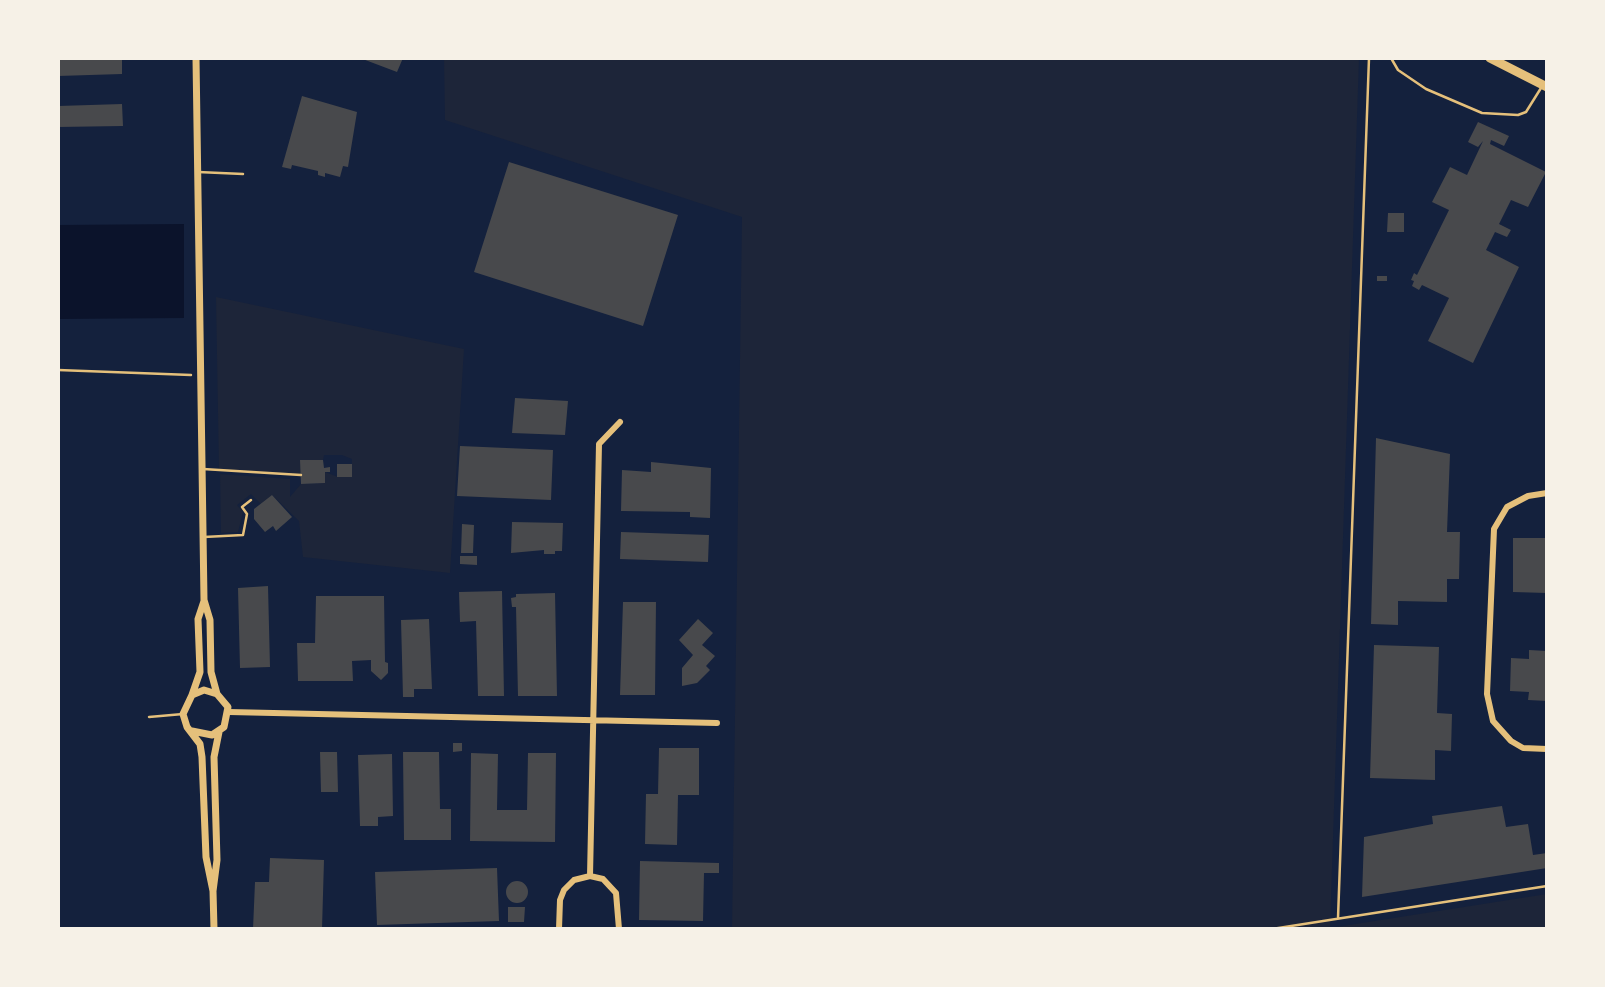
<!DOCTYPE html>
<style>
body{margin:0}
#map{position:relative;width:1605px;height:987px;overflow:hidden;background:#14213d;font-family:"Open Sans",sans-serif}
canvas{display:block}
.frame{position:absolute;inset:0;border:60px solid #f6f1e7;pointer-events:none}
</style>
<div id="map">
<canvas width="1605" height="987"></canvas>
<div class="frame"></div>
</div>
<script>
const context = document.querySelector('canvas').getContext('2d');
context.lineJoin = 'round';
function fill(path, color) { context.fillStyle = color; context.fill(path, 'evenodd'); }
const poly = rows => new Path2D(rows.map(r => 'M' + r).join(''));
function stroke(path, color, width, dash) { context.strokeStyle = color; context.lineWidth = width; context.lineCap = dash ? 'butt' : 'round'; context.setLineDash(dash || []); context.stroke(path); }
fill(poly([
 [444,58,1359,58,1330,928,1547,894,1547,929,732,929,742,217,445,120],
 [216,297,464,349,450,573,303,557,299,521,272,495,261,504,251,494,237,505,243,512,238,532,221,533,220,474,290,479,290,497,301,484,325,483,325,472,338,477,352,476,352,459,342,455,324,455,323,460,301,460,301,475,219,470]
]), '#1d2539');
fill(poly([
 [184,224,184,318,58,319,58,225]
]), '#0b132b');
fill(poly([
 [58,58,122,58,122,74,58,76],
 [360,58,403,58,397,72],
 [302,96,357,112,348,167,343,166,340,177,325,173,325,177,318,175,318,171,292,165,291,169,282,167],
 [122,104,123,126,58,127,58,106],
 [1478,122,1509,136,1504,146,1491,140,1490,144,1546,172,1528,207,1511,200,1499,224,1511,230,1507,237,1495,232,1486,250,1519,267,1473,363,1428,341,1449,298,1422,285,1419,290,1412,286,1414,281,1411,280,1414,273,1417,275,1449,210,1432,202,1450,167,1467,175,1483,141,1478,147,1468,142],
 [509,162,678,215,643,326,474,272],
 [1388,213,1404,213,1404,232,1387,232],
 [1377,276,1387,276,1387,281,1377,281],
 [515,398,568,401,565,435,512,433],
 [1376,438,1450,454,1447,532,1460,532,1459,579,1447,579,1447,602,1398,601,1398,625,1371,624],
 [460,446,553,450,551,500,457,496],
 [300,460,323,460,324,468,330,467,330,472,325,472,325,483,301,484],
 [651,462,711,468,710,518,690,517,690,512,621,511,622,470,651,472],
 [337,464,352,464,352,477,337,477],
 [272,495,292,517,276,531,273,526,265,532,254,519,254,509],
 [512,522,563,523,562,551,555,551,555,554,544,554,544,550,511,553],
 [462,524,474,525,473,553,461,553],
 [621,532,709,535,708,562,620,559],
 [1513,538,1547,538,1547,593,1513,592],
 [460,556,477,556,477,565,460,564],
 [268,586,270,667,240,668,238,588],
 [502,591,504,696,478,696,476,621,460,622,459,592],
 [555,593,557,696,518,696,516,607,512,607,511,598,516,597,516,594],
 [316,596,384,596,385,662,388,663,388,673,381,680,371,671,371,660,352,661,353,681,298,681,297,643,315,643],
 [623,602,656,602,655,695,620,695],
 [429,619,432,689,414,689,414,697,403,697,401,620],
 [698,619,713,633,702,645,715,656,706,666,710,670,697,683,682,686,682,668,693,655,679,640],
 [1374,645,1439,647,1437,713,1452,714,1451,751,1435,750,1435,780,1370,778],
 [1529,650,1547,651,1547,701,1528,700,1529,692,1510,691,1511,658,1529,659],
 [453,743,462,743,462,751,453,752],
 [659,748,699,748,699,795,678,795,677,845,645,844,646,794,658,794],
 [320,752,337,752,338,792,321,792],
 [403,752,439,752,440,809,451,809,451,840,404,840],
 [471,753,498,754,497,810,527,810,528,753,556,753,555,842,470,841],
 [392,754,393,816,378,817,378,826,360,826,358,755],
 [1502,806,1506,827,1528,824,1533,855,1547,853,1547,868,1362,897,1364,837,1433,824,1432,816],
 [270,858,324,860,322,929,253,929,255,882,269,882],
 [640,861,719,863,719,873,704,873,703,921,639,920],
 [497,868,499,921,377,925,375,872],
 '506 892a11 11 0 1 1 22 0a11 11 0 1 1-22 0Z',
 [508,907,525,907,524,922,508,922]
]), '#48494c');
stroke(poly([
 [58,370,191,375],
 [1338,918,1369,58],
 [1272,929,1547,886]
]), '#e5c07b', 2.5);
stroke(poly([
 [1391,58,1398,70,1426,89,1482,113,1518,115,1526,112,1541,88],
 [198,172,243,174],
 [203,469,301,475],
 [204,537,243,535,247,514,242,507,251,500],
 [149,717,183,714]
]), '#e5c07b', 2.5);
stroke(poly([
 [1547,493,1528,496,1507,507,1494,529,1487,694,1493,721,1511,741,1523,748,1547,749],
 [229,712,717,723],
 [590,876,599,444,620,422],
 [559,929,560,900,564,890,574,880,590,876,603,879,616,893,619,929]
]), '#e5c07b', 6);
stroke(poly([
 [196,58,204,600,210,620,211,672,217,694],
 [192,695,200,672,198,619,204,601],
 [192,731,212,735,224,727,228,707,217,694,204,690,192,695,183,714,187,727,200,744,202,757,206,857,213,891],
 [214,929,213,891,217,860,214,757,219,732]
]), '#e5c07b', 7);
stroke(poly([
 [1490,58,1547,87]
]), '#e5c07b', 9);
</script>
